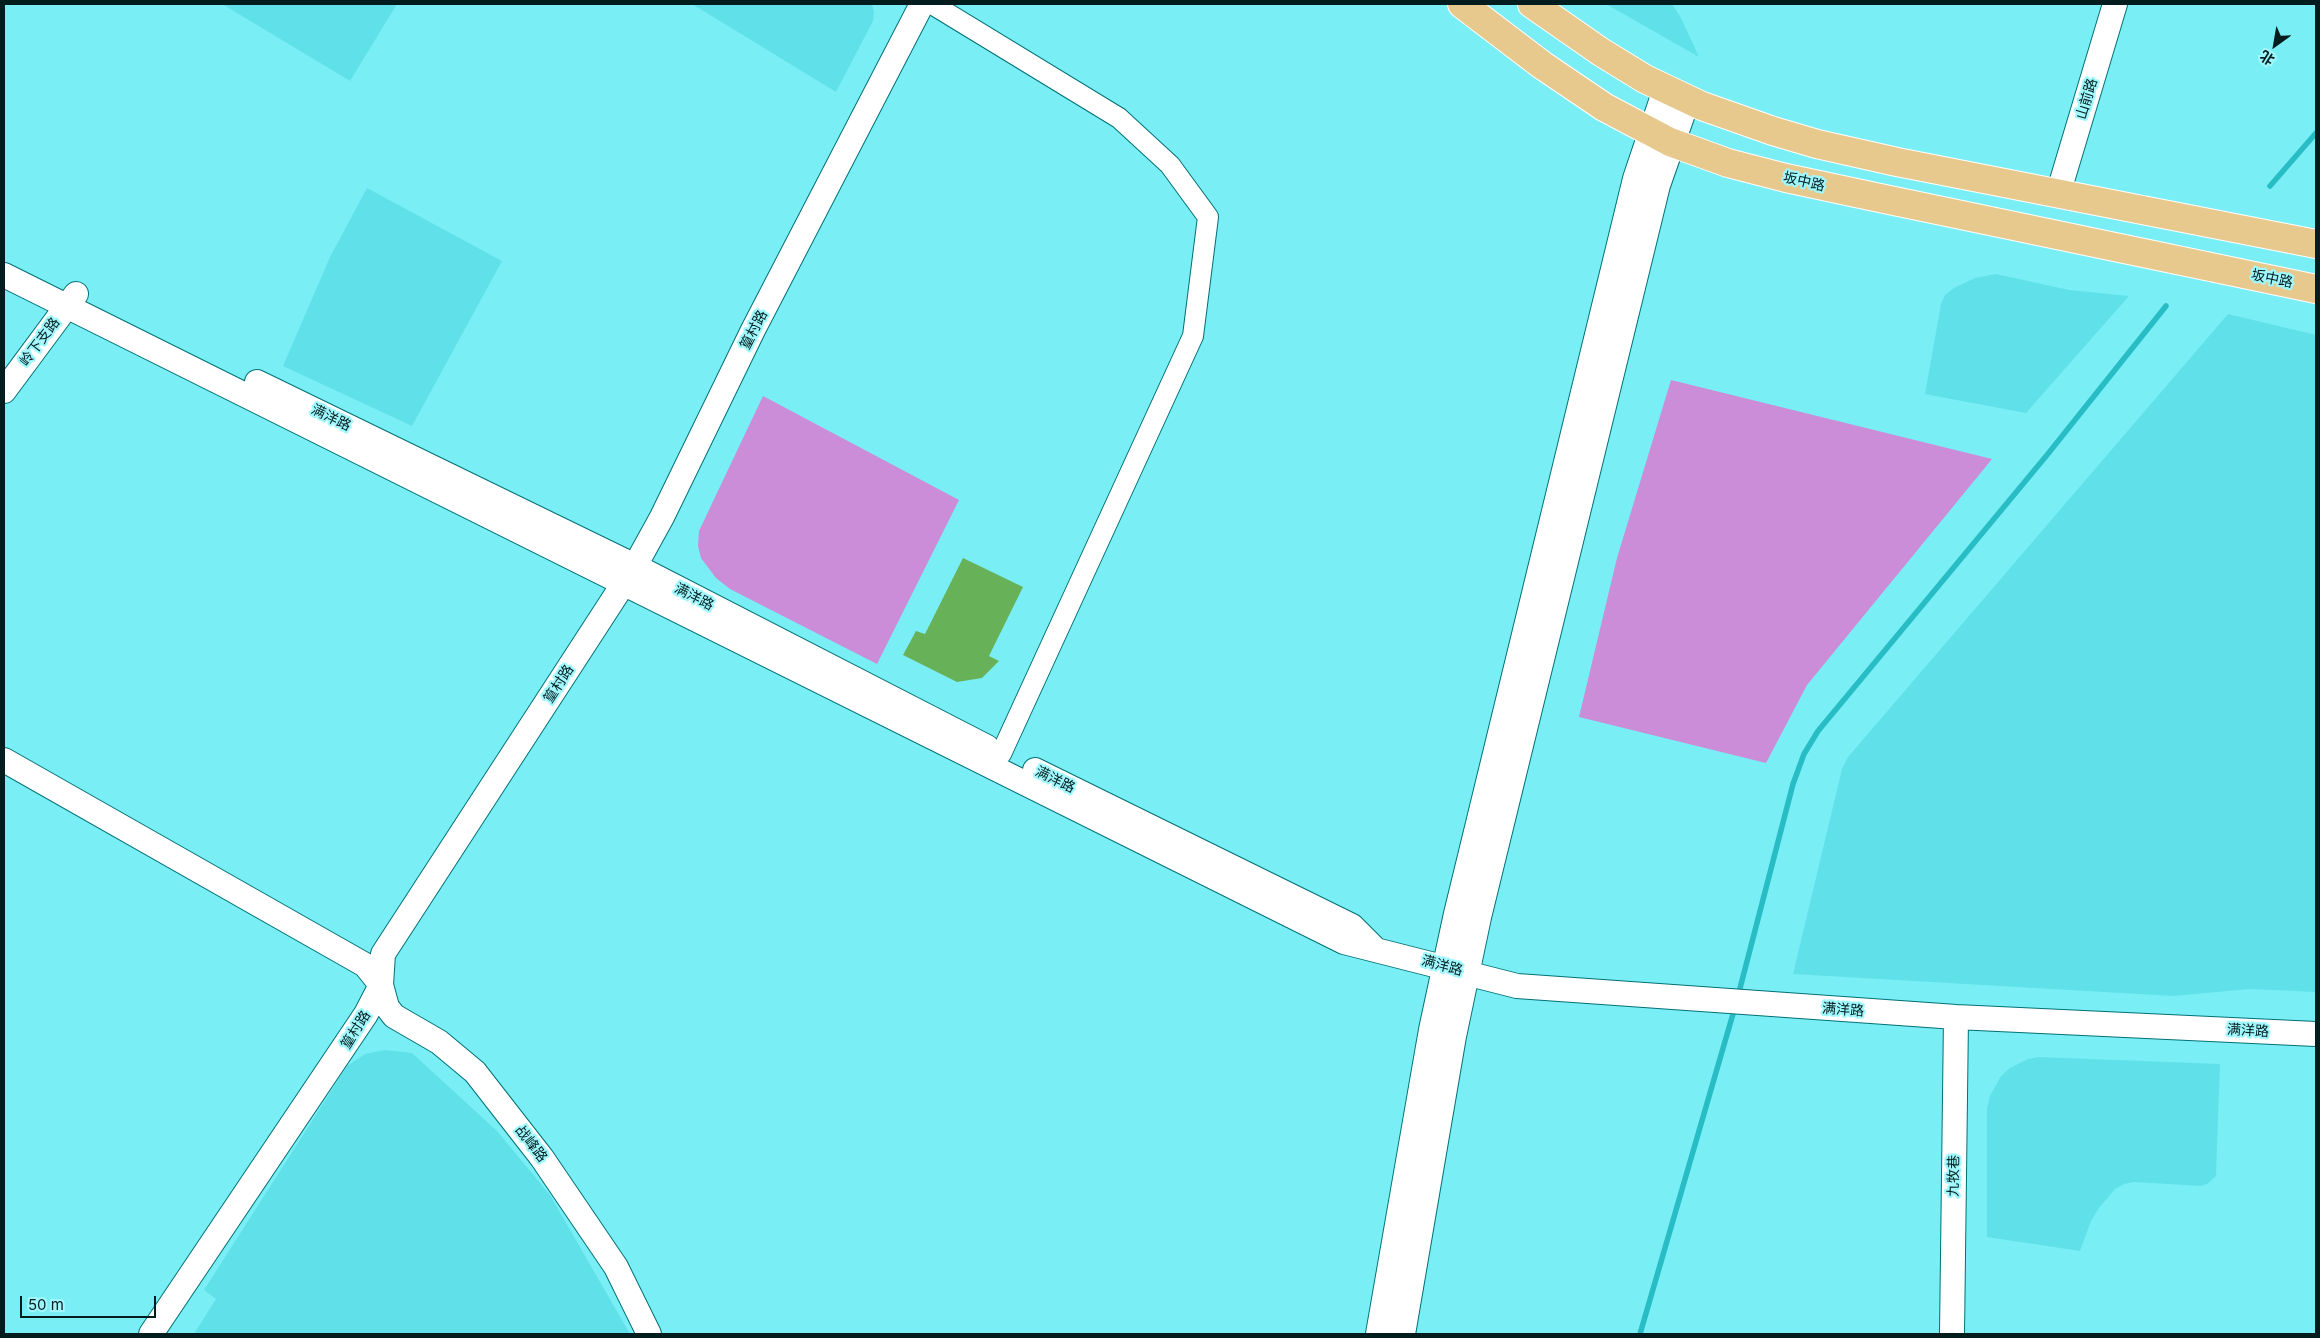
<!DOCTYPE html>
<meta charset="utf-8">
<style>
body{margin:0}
#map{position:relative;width:2320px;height:1338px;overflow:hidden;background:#7aeef5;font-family:Inter,"Noto Sans SC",sans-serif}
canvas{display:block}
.frame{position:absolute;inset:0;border:5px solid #031c1e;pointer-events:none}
.north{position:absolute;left:2250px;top:20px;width:50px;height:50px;-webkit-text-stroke:4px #a0f8fd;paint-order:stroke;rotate:212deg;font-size:14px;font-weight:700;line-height:20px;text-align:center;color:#031c1e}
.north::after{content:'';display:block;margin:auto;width:18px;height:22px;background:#031c1e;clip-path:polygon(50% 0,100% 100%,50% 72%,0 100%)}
.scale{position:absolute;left:20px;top:1296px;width:136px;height:22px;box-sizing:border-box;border:2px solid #031c1e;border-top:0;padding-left:6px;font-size:15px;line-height:18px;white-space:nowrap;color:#031c1e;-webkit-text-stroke:4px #a0f8fd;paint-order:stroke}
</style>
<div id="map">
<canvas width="2320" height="1338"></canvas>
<div class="frame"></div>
<div class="north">北</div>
<div class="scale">50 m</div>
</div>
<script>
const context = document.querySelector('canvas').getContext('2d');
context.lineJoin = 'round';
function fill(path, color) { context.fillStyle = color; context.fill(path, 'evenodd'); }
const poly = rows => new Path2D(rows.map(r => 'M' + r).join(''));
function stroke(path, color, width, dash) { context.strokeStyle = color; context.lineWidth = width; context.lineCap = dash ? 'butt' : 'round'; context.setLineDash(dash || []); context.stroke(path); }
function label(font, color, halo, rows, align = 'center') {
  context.font = font + ' Inter,"Noto Sans SC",sans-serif'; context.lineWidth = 4.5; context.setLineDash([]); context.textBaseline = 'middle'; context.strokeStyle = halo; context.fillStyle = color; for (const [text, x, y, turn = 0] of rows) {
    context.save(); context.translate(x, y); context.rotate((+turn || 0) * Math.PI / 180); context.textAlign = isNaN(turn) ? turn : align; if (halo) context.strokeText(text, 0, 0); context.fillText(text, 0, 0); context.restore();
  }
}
fill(poly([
 [222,4,397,4,350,81],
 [692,4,872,4,874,12,873,21,836,92],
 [1606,4,1672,4,1681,18,1699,57],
 [367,188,502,261,412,426,283,366,330,257],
 [1996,274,2069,290,2129,296,2026,413,1925,394,1941,304,1945,295,1954,288,1975,278],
 [2228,314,2316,335,2316,992,2250,989,2173,996,1793,974,1842,769,1848,757],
 [385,1050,412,1053,497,1131,550,1195,630,1334,194,1334,216,1299,204,1290,347,1066,365,1054],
 [2038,1057,2220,1064,2216,1176,2207,1184,2201,1186,2134,1182,2124,1184,2115,1189,2099,1208,2091,1221,2080,1251,1987,1237,1987,1108,1990,1096,2001,1076,2010,1068,2028,1059]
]), '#60e1e9');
fill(poly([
 [1671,380,1992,459,1807,685,1766,763,1579,717,1617,558],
 [763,396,959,500,877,664,730,589,716,578,701,558,698,546,699,531]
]), '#cb8cd8');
stroke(poly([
 [2270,186,2316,133],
 [1738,996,1793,784,1804,754,1818,731,2047,455,2166,306],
 [1640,1334,1735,1007]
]), '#28bdc5', 5.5);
fill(poly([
 [963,558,1023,587,989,656,999,661,982,678,957,682,903,655,916,631,925,634]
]), '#67b258');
const minor = poly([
 [932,4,1119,118,1170,165,1208,217,1193,336,1001,754]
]);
const tertiary = poly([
 [2058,194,2115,4],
 [4,275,1344,942,1517,986,1956,1017,2316,1034],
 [257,382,635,566,987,747],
 [4,391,76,294],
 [4,760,365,965,381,985,387,1007,394,1016,439,1042,475,1072,542,1158,616,1267,649,1334],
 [1035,770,1352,926,1375,949],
 [151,1334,366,1014,381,985,383,954,635,566,662,517,753,330,922,4],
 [1952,1334,1956,1017]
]);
const secondary = poly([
 [1380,1334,1433,1030,1458,914,1637,179,1667,90],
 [1401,1334,1452,1036,1477,917,1656,185,1686,99]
]);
const primary = poly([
 [1462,4,1542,65,1604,107,1670,142,1728,163,1786,178,1875,197,2316,289],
 [1532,4,1601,52,1645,79,1702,106,1773,131,1817,144,1897,162,2316,244]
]);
stroke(minor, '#007176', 22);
stroke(tertiary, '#007176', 26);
stroke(secondary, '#007176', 30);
stroke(primary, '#fff', 30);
stroke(minor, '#fff', 20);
stroke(tertiary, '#fff', 24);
stroke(secondary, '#fff', 28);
stroke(primary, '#e8c98d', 28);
label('14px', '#031c1e', '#a0f8fd', [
 ["山前路",2087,99,-73],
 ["坂中路",1804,182,13],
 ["坂中路",2272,279,12],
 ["篁村路",754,330,-63],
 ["岭下支路",40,342,-53],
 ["满洋路",331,418,26],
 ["满洋路",694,597,27],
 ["篁村路",559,684,-57],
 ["满洋路",1055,780,26],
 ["满洋路",1442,966,15],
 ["满洋路",1843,1010,4],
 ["篁村路",356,1030,-58],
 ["满洋路",2248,1031,3],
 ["战峰路",531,1144,52],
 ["九牧巷",1954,1176,-89]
]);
</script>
